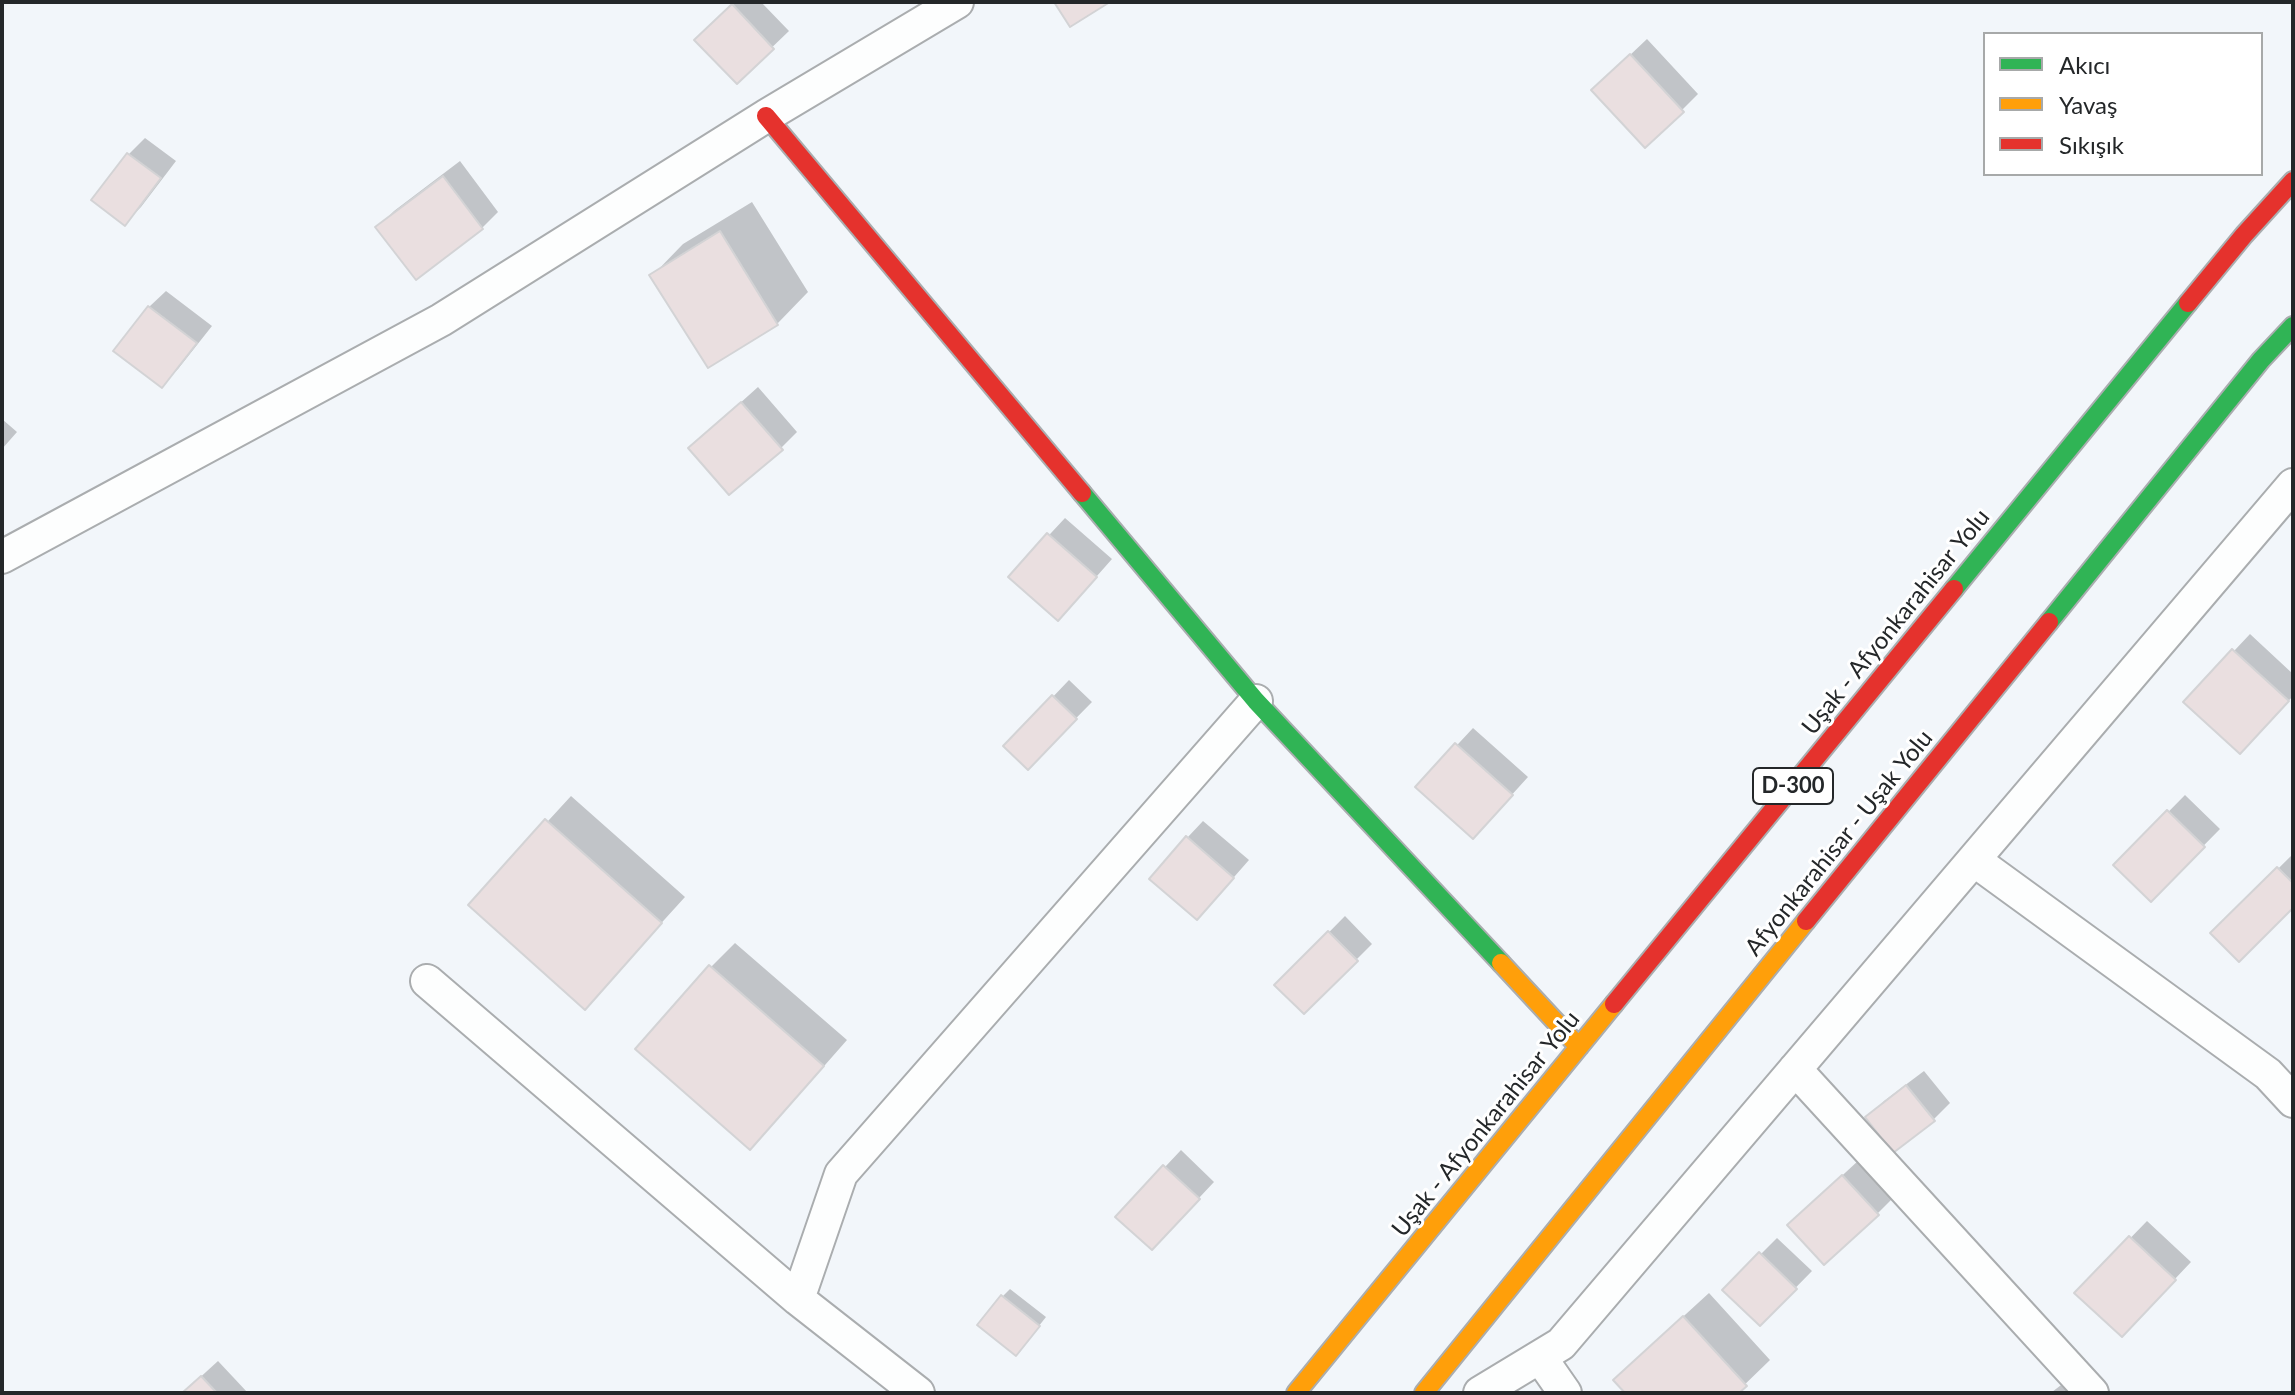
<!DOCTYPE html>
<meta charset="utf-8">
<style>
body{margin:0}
#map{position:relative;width:2295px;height:1395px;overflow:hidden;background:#f2f6fa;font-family:Lato,sans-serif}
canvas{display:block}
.frame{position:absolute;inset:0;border:4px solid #242729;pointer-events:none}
.legend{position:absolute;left:1983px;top:32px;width:280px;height:144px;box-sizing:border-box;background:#fff;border:2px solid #a7a9a9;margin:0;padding:10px 14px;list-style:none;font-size:24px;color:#242729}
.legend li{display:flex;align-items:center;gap:16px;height:40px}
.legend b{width:40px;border:2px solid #a7a9a9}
</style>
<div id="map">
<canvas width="2295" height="1395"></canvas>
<div class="frame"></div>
<ul class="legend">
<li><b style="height:10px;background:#30b455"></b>Akıcı</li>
<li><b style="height:10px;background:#ff9f0a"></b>Yavaş</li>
<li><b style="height:10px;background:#e5322d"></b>Sıkışık</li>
</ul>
</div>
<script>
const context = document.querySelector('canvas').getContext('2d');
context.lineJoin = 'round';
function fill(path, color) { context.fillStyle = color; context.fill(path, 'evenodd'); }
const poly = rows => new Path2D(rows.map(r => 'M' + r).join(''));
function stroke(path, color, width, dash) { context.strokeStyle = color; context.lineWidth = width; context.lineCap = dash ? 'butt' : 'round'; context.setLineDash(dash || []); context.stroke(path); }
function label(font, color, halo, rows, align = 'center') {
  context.font = font + ' Lato,sans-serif'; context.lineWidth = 6; context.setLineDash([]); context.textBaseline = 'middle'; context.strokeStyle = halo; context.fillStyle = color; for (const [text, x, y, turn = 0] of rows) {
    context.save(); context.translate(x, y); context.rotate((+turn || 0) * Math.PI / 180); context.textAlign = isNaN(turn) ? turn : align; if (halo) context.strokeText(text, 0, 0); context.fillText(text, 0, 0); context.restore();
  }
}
fill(poly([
 [736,2,761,2,789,31,737,81,713,23],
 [1647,39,1698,94,1682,110,1610,74],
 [145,138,176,161,141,207,125,223,129,154],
 [460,161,498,212,482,228,378,227,394,211],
 [752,202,808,292,777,324,708,366,652,276,683,244],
 [166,291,212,326,178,369,162,385,116,350,149,307],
 [758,387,797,432,781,448,690,448],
 [2,419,17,432,2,449],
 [1065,518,1112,559,1074,602,1010,577],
 [2250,634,2293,674,2293,696,2257,735,2186,702],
 [1069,680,1092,702,1028,767,1006,746],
 [1473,728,1528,777,1489,820,1418,787],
 [2185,795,2220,829,2151,899,2116,865],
 [571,796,685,897,585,1007,471,905],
 [1203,821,1249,860,1213,901,1187,838],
 [2293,854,2293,905,2213,933],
 [1345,916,1372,944,1304,1012,1277,985],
 [735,943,847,1040,774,1123,750,1147,711,967],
 [1924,1071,1950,1103,1933,1120,1867,1118,1884,1101],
 [1181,1150,1214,1182,1168,1231,1165,1167],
 [1859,1160,1894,1197,1877,1214,1806,1209],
 [2147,1221,2191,1262,2138,1318,2077,1293],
 [1777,1238,1812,1271,1760,1324,1725,1290],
 [1010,1289,1046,1317,1023,1346,1002,1297],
 [1709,1293,1770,1360,1736,1393,1628,1393,1640,1356],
 [218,1361,248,1393,183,1393],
 [2065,1382,2074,1393,2051,1393,2052,1392]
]), '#0003');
const building = poly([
 [1054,2,1110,2,1070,27,1054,2],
 [732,4,774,49,737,84,694,40,732,4],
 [1630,54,1684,112,1645,148,1591,90,1630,54],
 [127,153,161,178,125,226,91,200,127,153],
 [443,176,483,229,416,280,375,227,443,176],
 [720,231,778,325,708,368,649,275,720,231],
 [148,306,197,343,162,388,113,351,148,306],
 [741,402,783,450,729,495,688,448,741,402],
 [1047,533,1097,577,1058,621,1008,577,1047,533],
 [2232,649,2289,701,2240,754,2183,702,2232,649],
 [1052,695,1077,719,1028,770,1003,746,1052,695],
 [1455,743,1513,795,1473,839,1415,787,1455,743],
 [2167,810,2205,847,2151,902,2113,865,2167,810],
 [545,819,662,923,585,1010,468,905,545,819],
 [1186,836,1234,878,1197,920,1149,879,1186,836],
 [2277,867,2293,883,2293,908,2239,962,2210,933,2277,867],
 [1328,931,1358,961,1304,1014,1274,985,1328,931],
 [709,965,824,1066,750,1150,635,1049,709,965],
 [1906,1085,1935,1121,1893,1153,1865,1117,1906,1085],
 [1163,1165,1200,1199,1152,1250,1115,1217,1163,1165],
 [1842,1175,1879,1215,1824,1265,1787,1225,1842,1175],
 [2129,1236,2176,1280,2122,1337,2074,1293,2129,1236],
 [1759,1252,1797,1289,1760,1326,1722,1290,1759,1252],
 [1001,1295,1040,1326,1016,1356,977,1325,1001,1295],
 [1683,1316,1747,1386,1739,1393,1625,1393,1613,1380,1683,1316],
 [201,1376,217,1393,182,1393,201,1376]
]);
fill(building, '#eadfe0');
stroke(building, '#d3d3d5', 2);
const street = poly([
 [2,557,441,320,766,116,957,2],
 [1974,860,2268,1074,2293,1101],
 [427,981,798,1299,918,1393],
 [1795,1069,2092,1393],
 [798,1299,841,1174,1256,701],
 [1540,1357,1565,1393],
 [1480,1393,1561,1344,2293,485]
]);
const fast = poly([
 [1082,493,1256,701,1501,963],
 [1954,589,2188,303],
 [2049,622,2261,360,2293,326]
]);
const slow = poly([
 [1501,963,1579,1047],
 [1296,1393,1614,1004],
 [1424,1393,1806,921]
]);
const jam = poly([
 [766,116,1082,493],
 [2188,303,2244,235,2293,181],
 [1806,921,2049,622],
 [1614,1004,1954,589]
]);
stroke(street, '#aaadaf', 36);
stroke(fast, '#aaadaf', 22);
stroke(slow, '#aaadaf', 22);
stroke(jam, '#aaadaf', 22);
stroke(street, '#fdfefe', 32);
stroke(fast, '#30b455', 18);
stroke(slow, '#ff9f0a', 18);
stroke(jam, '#e5322d', 18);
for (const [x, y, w] of [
 [1793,786,80]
]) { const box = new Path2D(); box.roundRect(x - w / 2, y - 18, w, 36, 6); context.fillStyle = '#fff'; context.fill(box); stroke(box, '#242729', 2); }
label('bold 22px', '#242729', null, [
 ["D-300",1793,786]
]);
label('24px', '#242729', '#fff', [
 ["Uşak - Afyonkarahisar Yolu",1896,622,-51],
 ["Afyonkarahisar - Uşak Yolu",1839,843,-51],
 ["Uşak - Afyonkarahisar Yolu",1486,1124,-51]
]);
</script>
